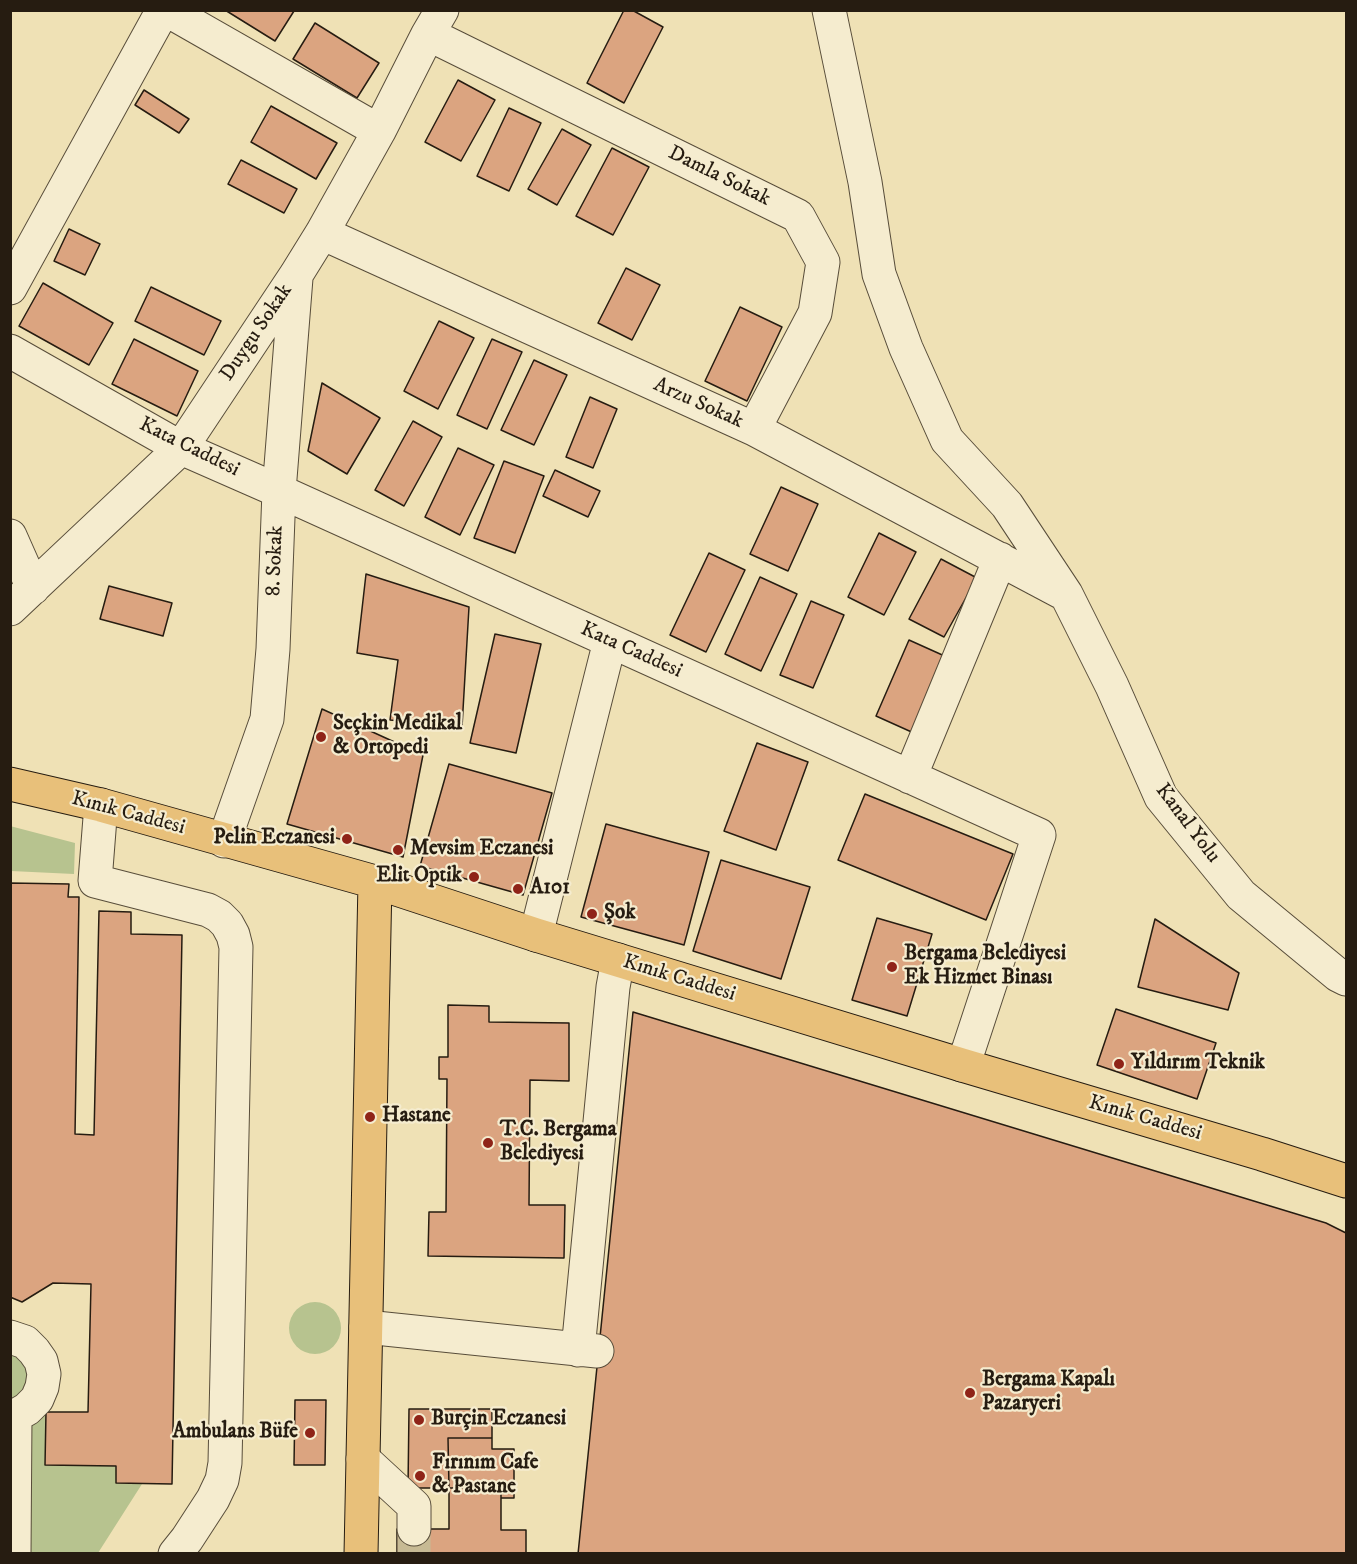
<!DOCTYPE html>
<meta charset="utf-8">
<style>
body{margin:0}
#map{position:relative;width:1357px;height:1564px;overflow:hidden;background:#efe1b5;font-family:"IM FELL DW Pica",serif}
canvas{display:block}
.frame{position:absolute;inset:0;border:12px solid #261c11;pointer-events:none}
</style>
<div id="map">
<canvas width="1357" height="1564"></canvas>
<div class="frame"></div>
</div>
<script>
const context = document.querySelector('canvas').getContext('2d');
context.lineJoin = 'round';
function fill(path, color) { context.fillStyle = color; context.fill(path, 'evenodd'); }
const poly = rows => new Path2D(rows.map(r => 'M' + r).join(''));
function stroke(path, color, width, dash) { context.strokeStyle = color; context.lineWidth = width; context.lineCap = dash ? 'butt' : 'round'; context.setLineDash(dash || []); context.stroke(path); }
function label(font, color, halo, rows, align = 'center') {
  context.font = font + ' "IM FELL DW Pica",serif'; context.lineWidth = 4.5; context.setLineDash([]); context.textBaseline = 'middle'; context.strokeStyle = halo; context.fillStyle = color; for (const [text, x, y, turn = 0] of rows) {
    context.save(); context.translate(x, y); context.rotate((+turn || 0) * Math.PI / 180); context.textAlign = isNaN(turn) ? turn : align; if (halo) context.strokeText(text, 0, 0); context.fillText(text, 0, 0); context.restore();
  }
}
fill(poly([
 [10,826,75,843,74,874,11,871],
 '289 1328a26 26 0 1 1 52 0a26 26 0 1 1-52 0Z',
 [10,1350,28,1363,28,1389,10,1403],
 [46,1412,116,1466,116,1483,142,1484,98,1553,21,1554,21,1427]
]), '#b7c38f');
const building = poly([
 [225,10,293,10,294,11,275,41,225,10],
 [624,10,632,10,663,27,624,103,587,83,624,10],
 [315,23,379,63,357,98,293,59,315,23],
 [458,80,495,100,461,161,425,142,458,80],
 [144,90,189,119,179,133,135,105,144,90],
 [271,106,337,143,316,179,251,142,271,106],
 [509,108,541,123,509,191,477,176,509,108],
 [562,129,591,145,557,205,528,189,562,129],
 [612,148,649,167,613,235,576,216,612,148],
 [241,160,297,189,284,213,228,184,241,160],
 [69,229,100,244,85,275,54,261,69,229],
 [626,268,660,285,632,340,598,323,626,268],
 [43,283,113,323,89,365,19,326,43,283],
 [151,287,221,321,204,355,135,321,151,287],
 [740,307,782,327,747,401,705,381,740,307],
 [439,321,474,338,438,409,404,391,439,321],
 [134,339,198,371,177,416,112,384,134,339],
 [492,339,522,352,487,429,457,415,492,339],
 [534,360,567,375,534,445,501,430,534,360],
 [322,383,380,418,347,474,308,451,322,383],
 [590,397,617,409,593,468,566,457,590,397],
 [413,421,442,437,404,506,375,490,413,421],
 [458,448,494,465,460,535,425,517,458,448],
 [504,461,544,476,515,553,474,538,504,461],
 [555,470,600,491,588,517,543,496,555,470],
 [781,487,818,504,788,571,750,554,781,487],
 [879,533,916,552,884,615,848,597,879,533],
 [709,553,745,570,706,652,670,635,709,553],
 [941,559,977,578,944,637,909,619,941,559],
 [366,574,469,607,462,727,390,720,398,660,357,653,366,574],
 [760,577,797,594,761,671,725,654,760,577],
 [109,586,172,603,163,636,100,619,109,586],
 [811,601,844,615,813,688,780,675,811,601],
 [495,634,541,644,516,753,470,743,495,634],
 [909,640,949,658,916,734,876,716,909,640],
 [322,709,423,755,403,857,287,824,322,709],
 [757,743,808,762,776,850,724,831,757,743],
 [449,764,552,793,523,895,420,866,449,764],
 [865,794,1013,854,986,920,838,860,865,794],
 [606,824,709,852,684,945,581,917,606,824],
 [721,860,810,887,781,979,693,951,721,860],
 [10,883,69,884,68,897,79,897,75,1134,94,1135,99,911,131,912,131,934,182,935,172,1484,116,1483,116,1466,45,1465,46,1412,88,1412,91,1284,53,1283,22,1302,10,1297,10,883],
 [877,918,932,934,907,1016,852,1000,877,918],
 [1155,919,1239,973,1228,1010,1138,987,1155,919],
 [448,1005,489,1006,489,1022,569,1023,569,1081,530,1080,529,1205,565,1205,564,1258,428,1256,429,1212,446,1212,447,1079,439,1079,439,1057,448,1057,448,1005],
 [1116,1009,1216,1043,1197,1099,1097,1065,1116,1009],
 [633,1012,1326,1223,1346,1233,1346,1554,578,1554,633,1012],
 [295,1400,326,1400,325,1465,294,1465,295,1400],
 [409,1409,492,1409,492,1438,448,1438,449,1488,408,1488,409,1409],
 [448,1438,492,1438,492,1449,514,1449,514,1498,501,1498,501,1488,449,1488,448,1438],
 [449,1488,501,1488,501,1530,526,1530,526,1554,397,1554,397,1529,449,1529,449,1488]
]);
fill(building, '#dba480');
stroke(building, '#261c11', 1.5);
stroke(poly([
 [414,1554,414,1529]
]), '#c7ba94', 33, [33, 16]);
const minor = poly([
 [167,10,379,131],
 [829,10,865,182,879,274,906,348,947,440,1007,505,1066,594,1112,686,1161,797,1241,895,1338,975,1346,979],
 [428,34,798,216,823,262,815,313,754,429],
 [322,233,754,429,1061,592],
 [10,288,163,10],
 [10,351,181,448,279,491,1039,835,969,1048,962,1065],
 [10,536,33,588],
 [10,609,181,448,296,275,322,233,379,131,428,34,442,10],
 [910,777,1000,559],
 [101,805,95,881,208,910,219,916,227,924,233,935,236,947,225,1463,222,1480,213,1499,187,1539,175,1554],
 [224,841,267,719,273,649,279,491,296,278],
 [536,935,610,641],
 [366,1327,597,1351],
 [10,1337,25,1342,34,1351,41,1361,44,1374,42,1387,37,1399,27,1409,15,1416,10,1416],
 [578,1350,613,987,618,960],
 [363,1459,414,1506,414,1529],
 [14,1554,15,1416]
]);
const major = poly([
 [10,784,101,805,375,882,536,935,962,1065,1262,1154,1346,1181],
 [361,1554,375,882]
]);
stroke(minor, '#584d3a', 35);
stroke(major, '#261c11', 35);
stroke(minor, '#f5eccf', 33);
stroke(major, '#e8c07a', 33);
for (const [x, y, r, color] of [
 [321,737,6,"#8f2418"],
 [347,839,6,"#8f2418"],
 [398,850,6,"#8f2418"],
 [474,877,6,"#8f2418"],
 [518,889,6,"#8f2418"],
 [592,914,6,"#8f2418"],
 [892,967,6,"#8f2418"],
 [1119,1064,6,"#8f2418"],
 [370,1117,6,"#8f2418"],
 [488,1143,6,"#8f2418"],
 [970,1393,6,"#8f2418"],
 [419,1420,6,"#8f2418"],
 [310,1433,6,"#8f2418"],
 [420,1476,6,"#8f2418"]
]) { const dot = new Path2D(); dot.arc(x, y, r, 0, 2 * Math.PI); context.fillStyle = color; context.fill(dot); stroke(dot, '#f5eccf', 2); }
label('21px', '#261c11', '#f5eccf', [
 ["Damla Sokak",719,177,26],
 ["Duygu Sokak",257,333,-56],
 ["Arzu Sokak",698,404,24],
 ["Kata Caddesi",189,448,26],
 ["8. Sokak",276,561,-88],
 ["Kata Caddesi",631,651,24],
 ["Kınık Caddesi",128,814,15],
 ["Kanal Yolu",1187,824,53],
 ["Kınık Caddesi",679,979,17],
 ["Kınık Caddesi",1145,1119,16]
]);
label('bold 21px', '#261c11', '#f5eccf', [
 ["Seçkin Medikal",333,725],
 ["& Ortopedi",333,749],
 ["Pelin Eczanesi",335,839,"right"],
 ["Mevsim Eczanesi",410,850],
 ["Elit Optik",462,877,"right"],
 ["A101",530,889],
 ["Şok",604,914],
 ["Bergama Belediyesi",904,955],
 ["Ek Hizmet Binası",904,979],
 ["Yıldırım Teknik",1131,1064],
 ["Hastane",382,1117],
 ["T.C. Bergama",500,1131],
 ["Belediyesi",500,1155],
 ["Bergama Kapalı",982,1381],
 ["Pazaryeri",982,1405],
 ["Burçin Eczanesi",431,1420],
 ["Ambulans Büfe",298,1433,"right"],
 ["Fırınım Cafe",432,1464],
 ["& Pastane",432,1488]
], 'left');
</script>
